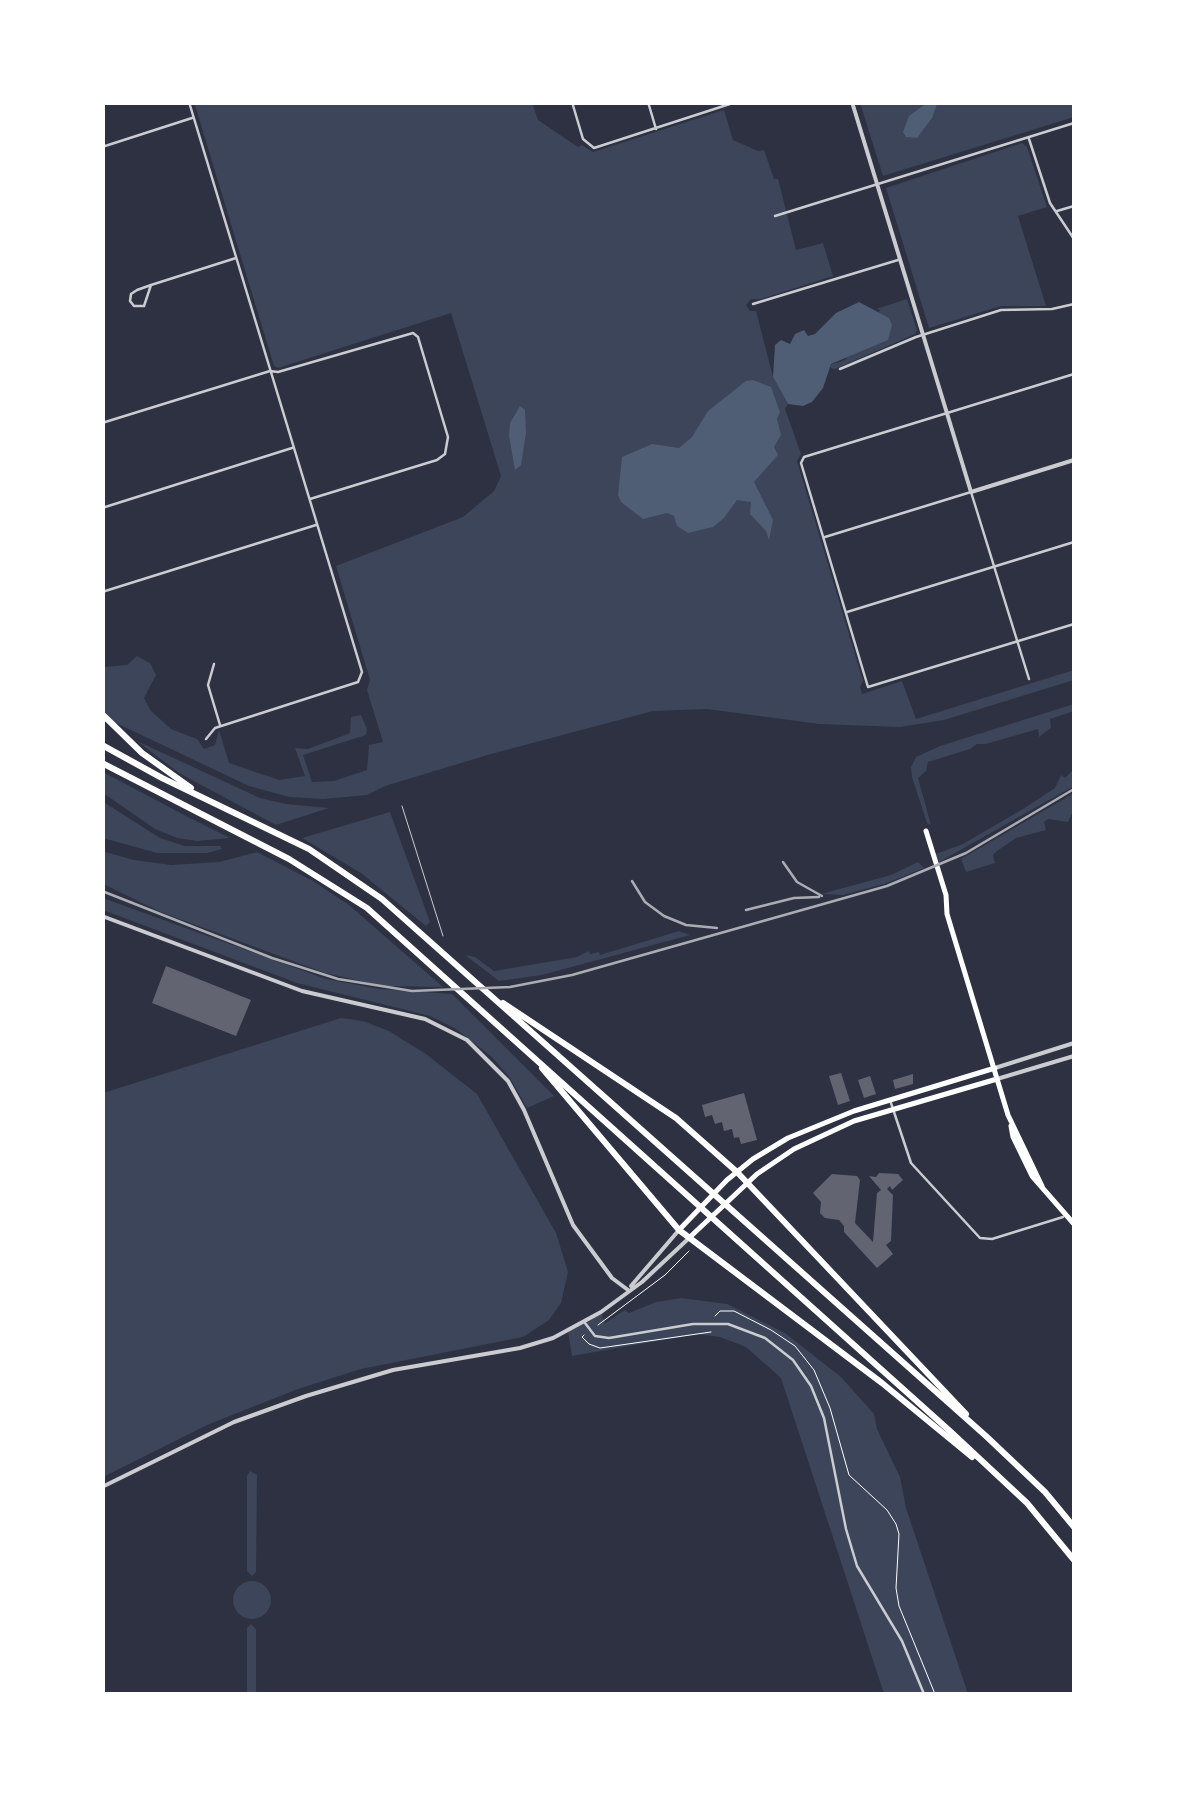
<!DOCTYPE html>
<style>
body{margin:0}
#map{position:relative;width:1177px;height:1797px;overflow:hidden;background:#2d3142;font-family:"Times New Roman",serif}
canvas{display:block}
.frame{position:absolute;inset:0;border:105px solid #fff;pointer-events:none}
</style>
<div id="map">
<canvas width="1177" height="1797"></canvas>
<div class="frame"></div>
</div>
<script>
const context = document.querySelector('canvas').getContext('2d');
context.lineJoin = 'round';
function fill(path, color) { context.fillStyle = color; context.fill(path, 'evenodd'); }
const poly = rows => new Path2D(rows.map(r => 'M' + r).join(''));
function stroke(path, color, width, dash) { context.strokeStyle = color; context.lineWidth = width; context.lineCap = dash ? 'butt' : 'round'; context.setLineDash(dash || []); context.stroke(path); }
fill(poly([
 [194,102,532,103,538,120,578,147,582,145,593,152,724,110,733,140,758,151,764,150,774,179,778,179,796,250,823,243,833,276,761,299,751,299,746,305,750,311,756,311,773,377,788,404,785,409,801,454,797,461,863,681,860,687,862,694,902,681,916,719,1074,670,1074,680,944,720,900,727,819,724,707,709,653,711,491,754,385,786,367,795,323,799,289,797,249,786,114,722,103,709,103,667,127,665,137,656,150,663,156,675,144,698,151,711,171,729,197,739,204,749,215,745,219,730,229,763,279,780,305,776,295,748,308,749,350,733,351,717,361,715,367,729,366,735,303,755,312,782,334,781,367,770,369,745,383,742,367,690,370,680,336,566,463,517,494,491,501,476,451,313,278,368,274,366],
 [860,103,1074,103,1074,117,883,176],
 [1022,143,1027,147,1047,207,1018,216,1046,306,1001,306,929,328,886,188],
 [907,299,917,330,915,334,835,369,831,368,830,365,845,360,880,310,876,309],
 [1074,704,1074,711,1050,719,1051,728,1039,737,1038,729,986,744,977,744,970,749,928,762,926,771,918,778,931,825,927,823,912,777,911,767,916,757,940,746],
 [137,741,260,798,286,804,329,808,276,825,179,773],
 [1074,769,1074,786,939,862,936,854,963,844,1023,809,1055,788,1061,775,1065,778],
 [103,772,188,817,230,838,197,841,177,838,155,829,103,793],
 [1074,793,1074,809,1068,822,1048,819,1044,822,1046,830,1016,838,997,851,993,855,995,863,966,872,961,859],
 [102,801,160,838,185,846,220,846,222,849,207,853,157,853,103,838],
 [390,812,430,922,426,926,361,873,302,838],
 [102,851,134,860,171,865,219,862,257,852,313,881,349,905,443,987,383,986,325,973,161,912,103,884],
 [918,862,924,868,884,884,843,895,821,894,891,875],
 [103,898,326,979,379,989,452,994,554,1096,527,1108,510,1078,492,1057,456,1029,430,1016,297,983,103,910],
 [679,931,690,935,542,975,499,981,465,955,475,957,494,971,577,957,589,951,590,954,599,952,600,955],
 [341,1018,363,1021,389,1031,426,1054,477,1094,556,1233,568,1272,561,1303,549,1320,523,1337,361,1369,298,1389,207,1425,103,1477,103,1093],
 [681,1298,727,1304,785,1333,841,1377,874,1414,877,1429,900,1477,906,1508,968,1694,884,1694,781,1378,746,1347,720,1337,697,1334,572,1356,568,1331,601,1312,605,1323,625,1310,629,1313,656,1302],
 [250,1471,257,1475,256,1572,252,1576,247,1571,247,1476],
 '233 1600a19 19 0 1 1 38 0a19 19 0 1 1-38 0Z',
 [251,1624,256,1629,256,1694,247,1694,247,1628]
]), '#3c4559');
fill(poly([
 [927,103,937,104,932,118,917,138,906,137,903,132,909,116],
 [859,302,889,318,892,325,888,340,831,364,823,388,812,402,803,406,788,404,773,377,775,345,781,340,790,344,795,334,804,330,808,336,815,334,836,313],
 [753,380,771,387,780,412,777,419,781,435,774,447,778,455,754,482,773,520,769,540,766,531,750,514,751,502,737,500,724,518,713,527,688,533,677,526,674,516,667,513,643,519,621,502,618,495,622,457,652,444,679,448,692,437,708,411,746,381],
 [520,406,525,410,526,433,521,465,515,470,509,436,510,423]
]), '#4f5d75');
fill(poly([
 [166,966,251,1000,236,1036,152,1003],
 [841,1073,850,1101,838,1105,829,1076],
 [913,1074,913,1084,895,1089,893,1080],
 [870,1076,876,1094,864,1098,858,1080],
 [744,1093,757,1140,741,1144,739,1137,734,1138,732,1129,724,1131,722,1122,715,1124,712,1115,705,1117,702,1105],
 [879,1173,898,1174,903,1180,892,1190,890,1186,887,1189,893,1195,891,1241,886,1245,893,1254,877,1268,844,1232,844,1226,839,1220,825,1218,820,1213,821,1202,813,1193,832,1174,857,1176,860,1180,855,1223,873,1242,877,1193,881,1190,869,1176,876,1177]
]), '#626471');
stroke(poly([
 [715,1316,720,1311,734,1311,771,1330,795,1346,814,1370,830,1408,849,1475,887,1510,896,1524,899,1534,896,1588,899,1606,935,1694],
 [598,1325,665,1275,689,1251],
 [584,1335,582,1337,589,1344,600,1348,711,1332]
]), '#fff', 1);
stroke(poly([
 [402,806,443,936]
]), '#caccd0', 1);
stroke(poly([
 [189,102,362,672,358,682,215,728,206,739],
 [572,102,583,139,594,148,736,102],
 [648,102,656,129],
 [1029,139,1050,203,1074,239],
 [102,147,192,118],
 [1057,211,1074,206],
 [775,216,1074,123],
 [151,285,144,306,134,306,130,301,131,294,137,290,151,285,236,258],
 [753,304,898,260],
 [840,369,916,337,1001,310,1052,309,1074,304],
 [1074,374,804,457,801,463,868,687,1074,624],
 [102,423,270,371,278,372,413,333,418,337,448,437,445,454,437,460,310,499],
 [102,508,292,448],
 [825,537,971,492,1029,679],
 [102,592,316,525],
 [847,612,1074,542],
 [214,664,208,685,220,725],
 [891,1103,911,1163,980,1238,992,1239,1063,1217],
 [585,1323,595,1336,609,1338,693,1324,728,1324,765,1338,793,1360,811,1386,824,1418,846,1529,857,1566,902,1641,924,1694]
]), '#caccd0', 2.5);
stroke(poly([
 [852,102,971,492,1074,460],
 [102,916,302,991,425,1019,467,1040,508,1081,524,1110,573,1225,612,1278,628,1290],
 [995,1068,1074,1043],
 [997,1079,1074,1056],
 [631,1286,679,1230],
 [102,1487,234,1422,306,1396,393,1370,520,1348,553,1338,601,1312,642,1282,687,1240]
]), '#caccd0', 4);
stroke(poly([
 [926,831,946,895,947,914,1008,1115,1042,1186],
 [1011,1126,1013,1137,1032,1176,1074,1224],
 [679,1230,727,1180,753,1159,788,1138,854,1111,995,1068],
 [690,1237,757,1174,794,1149,854,1121,997,1079]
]), '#fff', 5);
stroke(poly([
 [102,714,142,753,191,788],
 [102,745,162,778,309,849,382,899,987,1437,1045,1492,1074,1527],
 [102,763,289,859,367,908,951,1432,1027,1503,1074,1560],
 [503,1003,676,1118,737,1172,966,1414],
 [542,1068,679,1230,882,1383,972,1457]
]), '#fff', 6);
stroke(poly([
 [783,862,797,882,822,896],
 [632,881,645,902,664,916,686,925,717,928],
 [102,891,272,958,338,979,412,991,510,987,572,975,887,886,966,853,1074,789],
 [746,910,794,898,819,897]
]), '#abadb3', 2.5);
</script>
